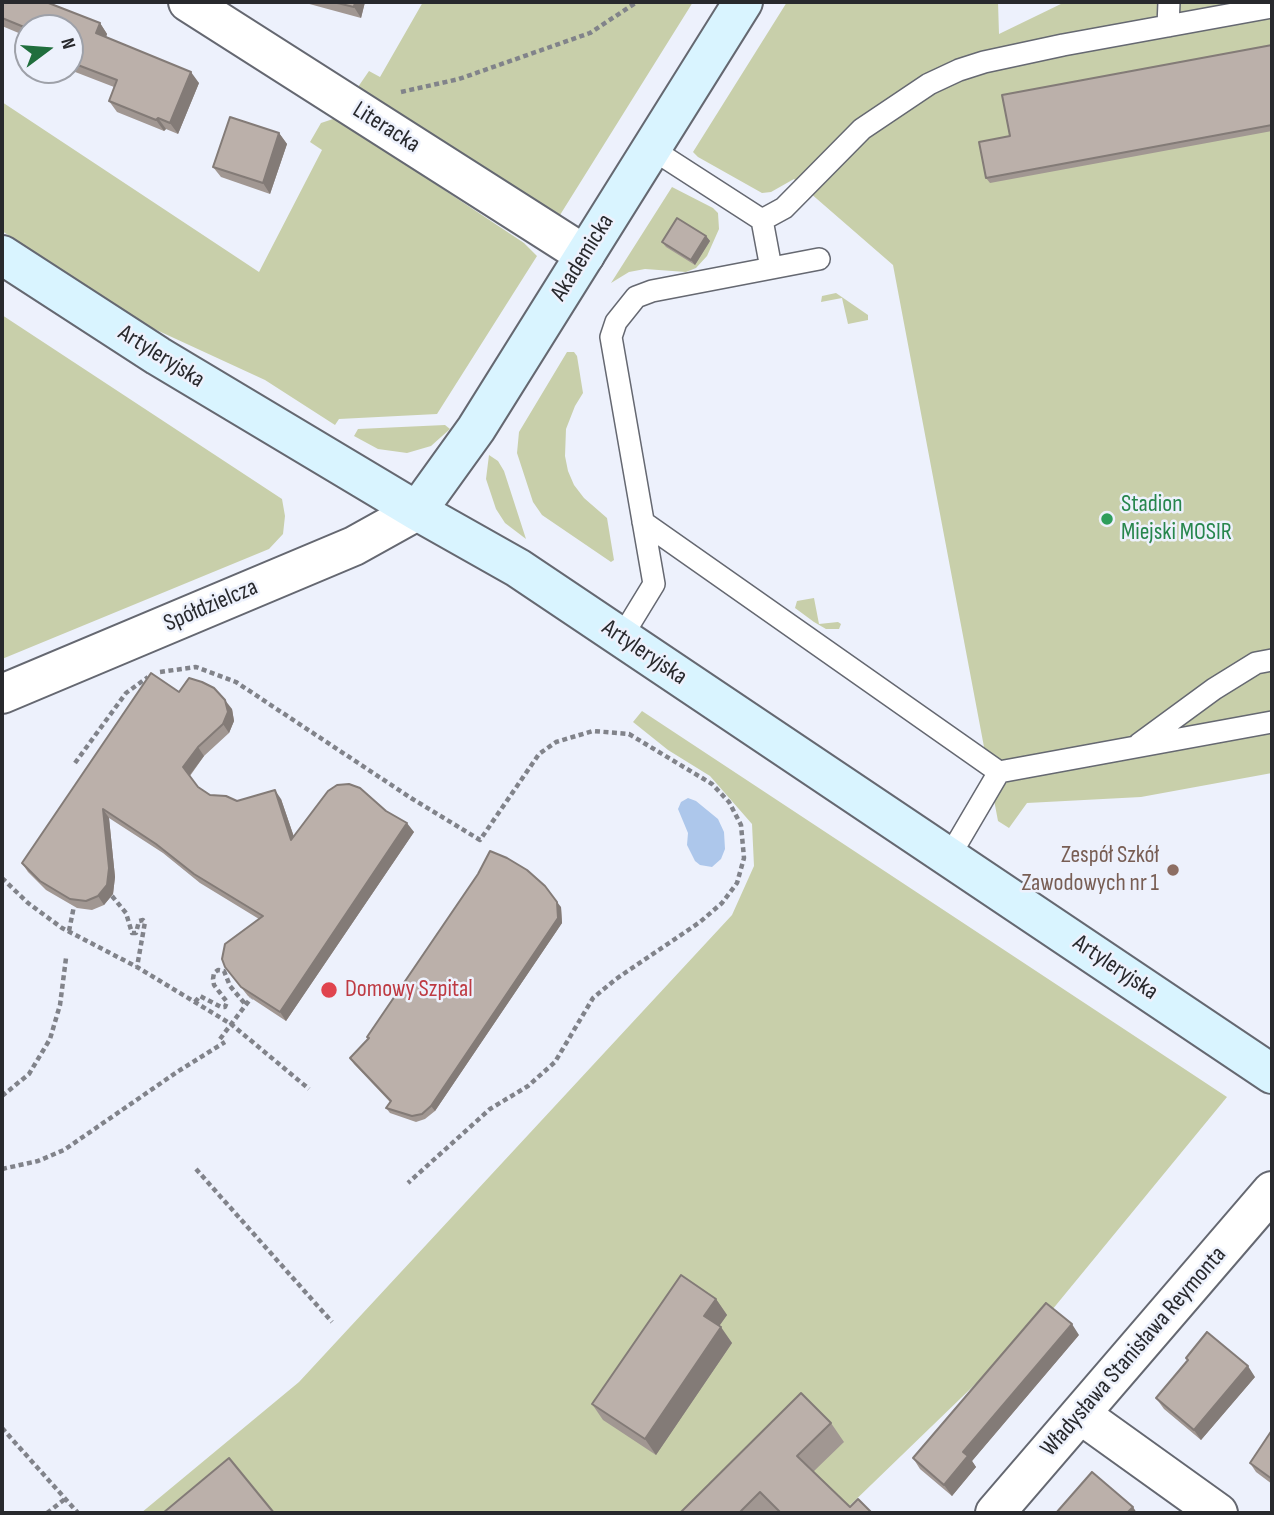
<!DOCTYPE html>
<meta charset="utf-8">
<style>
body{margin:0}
#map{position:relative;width:1274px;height:1515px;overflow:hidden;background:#edf1fc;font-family:"Sofia Sans Condensed",sans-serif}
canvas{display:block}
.frame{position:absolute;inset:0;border:4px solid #28292d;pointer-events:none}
.north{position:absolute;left:14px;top:14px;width:70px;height:70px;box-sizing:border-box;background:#edf1fc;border:2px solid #9ea1a9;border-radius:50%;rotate:74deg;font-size:19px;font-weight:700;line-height:28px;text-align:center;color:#28292d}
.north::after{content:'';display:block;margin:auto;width:24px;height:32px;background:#206e3d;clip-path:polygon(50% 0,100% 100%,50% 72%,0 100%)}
</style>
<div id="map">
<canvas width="1274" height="1515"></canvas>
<div class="frame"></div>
<div class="north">N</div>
</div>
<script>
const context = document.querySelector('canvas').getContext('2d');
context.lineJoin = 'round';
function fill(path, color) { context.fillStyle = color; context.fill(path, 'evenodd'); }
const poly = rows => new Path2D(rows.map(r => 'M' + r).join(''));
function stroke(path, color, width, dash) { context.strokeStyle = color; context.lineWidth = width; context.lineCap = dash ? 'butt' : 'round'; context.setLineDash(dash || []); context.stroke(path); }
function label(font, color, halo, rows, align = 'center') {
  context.font = font + ' "Sofia Sans Condensed",sans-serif'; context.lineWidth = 5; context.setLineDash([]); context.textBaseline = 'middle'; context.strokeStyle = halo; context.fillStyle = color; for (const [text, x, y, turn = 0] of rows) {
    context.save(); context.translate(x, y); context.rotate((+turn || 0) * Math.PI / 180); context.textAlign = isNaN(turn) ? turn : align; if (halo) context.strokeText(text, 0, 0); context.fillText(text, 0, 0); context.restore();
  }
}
fill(poly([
 [423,2,693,2,560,215,541,211,362,96,358,87,369,71,380,77],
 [787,2,998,2,999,34,1065,2,1272,2,1272,773,1141,797,1027,803,1009,828,998,821,893,265,794,179,771,192,762,193,698,157,693,152],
 [2,102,259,272,322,150,310,142,321,123,336,118,524,243,537,256,437,414,339,419,335,425,265,380,150,327,2,231],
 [672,187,713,208,718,213,719,229,707,256,696,268,686,272,645,269,629,272,611,283],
 [836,293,868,315,868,320,848,324,842,298,821,302,822,296],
 [2,315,282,499,285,516,283,534,269,549,2,659],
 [567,352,574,352,577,356,583,393,575,406,566,429,565,456,568,471,574,485,584,498,607,518,614,560,611,562,542,515,533,502,517,453,519,432],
 [445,425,450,429,431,446,407,453,378,449,354,436,358,429],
 [489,455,498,461,504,471,526,539,505,523,496,509,486,479],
 [814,598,819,624,838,622,841,624,839,629,826,629,814,622,795,608,797,601],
 [642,711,1227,1097,1052,1310,842,1513,141,1513,299,1382,732,915,754,866,752,824,710,776,668,750,633,722]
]), '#c8cfaa');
fill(poly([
 [688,798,696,801,718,819,724,832,725,849,721,859,712,867,700,865,695,861,687,845,688,833,678,809,681,802]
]), '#adc7eb');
const lane = poly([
 [1168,26,1169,2],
 [652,149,762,220,784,208,862,129,929,84,959,70,984,62,1063,45,1272,7],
 [762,220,771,268],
 [643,522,999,772,949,857],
 [621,638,654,584,611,337,616,322,636,297,652,291,819,259],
 [1139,744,1214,689,1256,663,1272,660],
 [999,772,1272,722]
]);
const street = poly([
 [188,2,585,255],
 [2,694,354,546,417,511],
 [1080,1414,1218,1513],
 [995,1513,1272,1191]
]);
const secondary = poly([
 [2,255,158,356,417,511,518,568,1272,1074],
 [417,511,476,429,743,2]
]);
stroke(lane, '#656871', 24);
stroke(street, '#656871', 42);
stroke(secondary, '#656871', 42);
stroke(poly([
 [401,92,459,79,590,33,637,2],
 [160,672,196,667,236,682,411,798,480,840,539,754,556,742,593,731,629,734,712,784,729,802,741,825,744,858,737,883,722,903,700,922,616,979,593,998,555,1062,528,1086,490,1109,408,1183],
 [75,763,126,693,148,677],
 [2,878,28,903,62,928,137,967,231,1024,309,1089],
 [112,896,126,913,132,933,136,933,139,921,143,920,145,922,137,967],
 [69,931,74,906],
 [195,1002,200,996,221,1007,225,1007,227,1002,214,985,213,979,214,973,218,970,224,971,230,986,246,1005],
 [220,1039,251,998],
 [2,1096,29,1074,50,1039,60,1005,66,958],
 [2,1169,38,1161,64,1150,177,1072,225,1042],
 [196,1169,332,1322],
 [2,1428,78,1513],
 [47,1513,65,1499]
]), '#81838a', 4.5, [5, 3.5]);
stroke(lane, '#fff', 21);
stroke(street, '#fff', 38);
stroke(secondary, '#d9f4ff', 38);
fill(poly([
 [2,2,100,23,107,34,106,38,199,83,178,134,166,129,164,131,117,112,109,101,114,87,70,70,70,28,28,28,28,53,26,52,18,41,21,34,2,26],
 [302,2,365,2,361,18],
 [1272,45,1272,131,990,183,986,178,1010,136],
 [279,133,287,144,270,194,221,177,213,167],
 [706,236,710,241,695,265,666,247,662,242],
 [179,692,232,709,234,721,229,733,204,756,190,776,198,787,210,795,237,801,281,799,294,837,386,811,414,832,286,1021,248,996,225,967,259,919,200,883,163,853,109,818,115,877,113,894,104,905,92,910,77,908,46,890,28,872,22,863],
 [561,907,562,923,435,1111,425,1119,416,1122,390,1113,386,1108,390,1102,354,1064,350,1058],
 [716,1299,727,1315,719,1326,732,1343,656,1455,603,1420,592,1404],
 [1079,1335,972,1461,976,1467,952,1496,920,1469,913,1458],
 [1188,1361,1255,1377,1201,1440,1164,1409,1156,1398],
 [831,1423,844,1442,813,1472,850,1507,872,1513,775,1513,773,1511,771,1513,680,1513],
 [1272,1430,1272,1484,1256,1472,1250,1463]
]), '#a19792');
fill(poly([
 [355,2,365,2,361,18,354,7],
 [100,23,107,34,103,44,96,33],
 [191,72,199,83,178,134,170,123],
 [158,118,166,129,164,131,156,120],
 [279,133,287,144,270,194,263,183],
 [706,236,710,241,695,265,691,260],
 [225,700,232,709,234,721,229,733,223,724],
 [198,747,204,756,189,776,183,767],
 [275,790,281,799,298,849,291,840],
 [103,809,109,818,115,877,113,894,104,905,98,896],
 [407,823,414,832,286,1021,280,1012],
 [557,902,561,907,562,923,435,1111,431,1106],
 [716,1299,727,1315,715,1332,704,1316],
 [1072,1324,1079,1335,972,1461,976,1467,952,1496,944,1485,963,1452],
 [721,1327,732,1343,656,1455,645,1439],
 [1248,1366,1255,1377,1201,1440,1194,1430],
 [1133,1507,1137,1513,1127,1513]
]), '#837b77');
const building = poly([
 [2,2,46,2,100,23,96,33,191,72,170,123,158,118,156,120,109,101,117,80,70,62,70,28,28,28,28,45,18,41,24,27,2,18,2,2],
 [333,2,355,2,354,7,333,2],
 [1272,45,1272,125,986,178,979,142,1010,136,1002,95,1272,45],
 [230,117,279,133,263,183,213,167,230,117],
 [677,218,706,236,691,260,662,242,677,218],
 [151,673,179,692,189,678,202,682,214,688,225,700,228,712,223,724,198,747,183,767,198,787,210,795,226,796,237,801,275,790,291,840,328,791,337,785,349,784,360,788,386,811,407,823,280,1012,241,987,225,967,222,959,225,944,263,916,194,874,156,844,103,809,109,868,107,885,98,896,86,901,70,899,40,881,22,863,151,673],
 [490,851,507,858,527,870,545,886,557,902,558,918,431,1106,422,1114,412,1116,386,1108,391,1101,350,1058,369,1038,367,1037,478,874,490,851],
 [681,1275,716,1299,704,1316,721,1327,645,1439,592,1404,681,1275],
 [1046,1303,1072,1324,963,1452,968,1456,944,1485,913,1458,1046,1303],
 [1207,1332,1248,1366,1194,1430,1156,1398,1188,1360,1186,1358,1207,1332],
 [801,1393,831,1423,797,1456,850,1507,858,1499,872,1513,781,1513,760,1492,739,1513,680,1513,801,1393],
 [1272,1430,1272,1479,1250,1463,1272,1430],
 [229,1458,274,1513,163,1513,229,1458],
 [1092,1472,1133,1507,1127,1513,1056,1513,1092,1472]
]);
fill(building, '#bbb0aa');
stroke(building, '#837b77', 2);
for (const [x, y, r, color] of [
 [1107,519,7,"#2e9e5b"],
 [1173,870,7,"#8d6e63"],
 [329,990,9,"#e0444e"]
]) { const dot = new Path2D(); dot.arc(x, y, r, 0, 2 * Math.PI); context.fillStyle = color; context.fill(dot); stroke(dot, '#edf1fc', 2.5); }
label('24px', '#28292d', '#edf1fc', [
 ["Literacka",386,128,32],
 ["Akademicka",583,258,-58],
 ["Artyleryjska",161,357,32],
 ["Spółdzielcza",211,606,-23],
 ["Artyleryjska",644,653,34],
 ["Artyleryjska",1115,968,34],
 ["Władysława Stanisława Reymonta",1134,1352,-49]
]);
label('24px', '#27864d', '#edf1fc', [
 ["Stadion",1121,505],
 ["Miejski MOSIR",1121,533]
], 'left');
label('24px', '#785e54', '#edf1fc', [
 ["Zespół Szkół",1159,856],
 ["Zawodowych nr 1",1159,884]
], 'right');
label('24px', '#be3a42', '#edf1fc', [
 ["Domowy Szpital",345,990]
], 'left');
</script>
